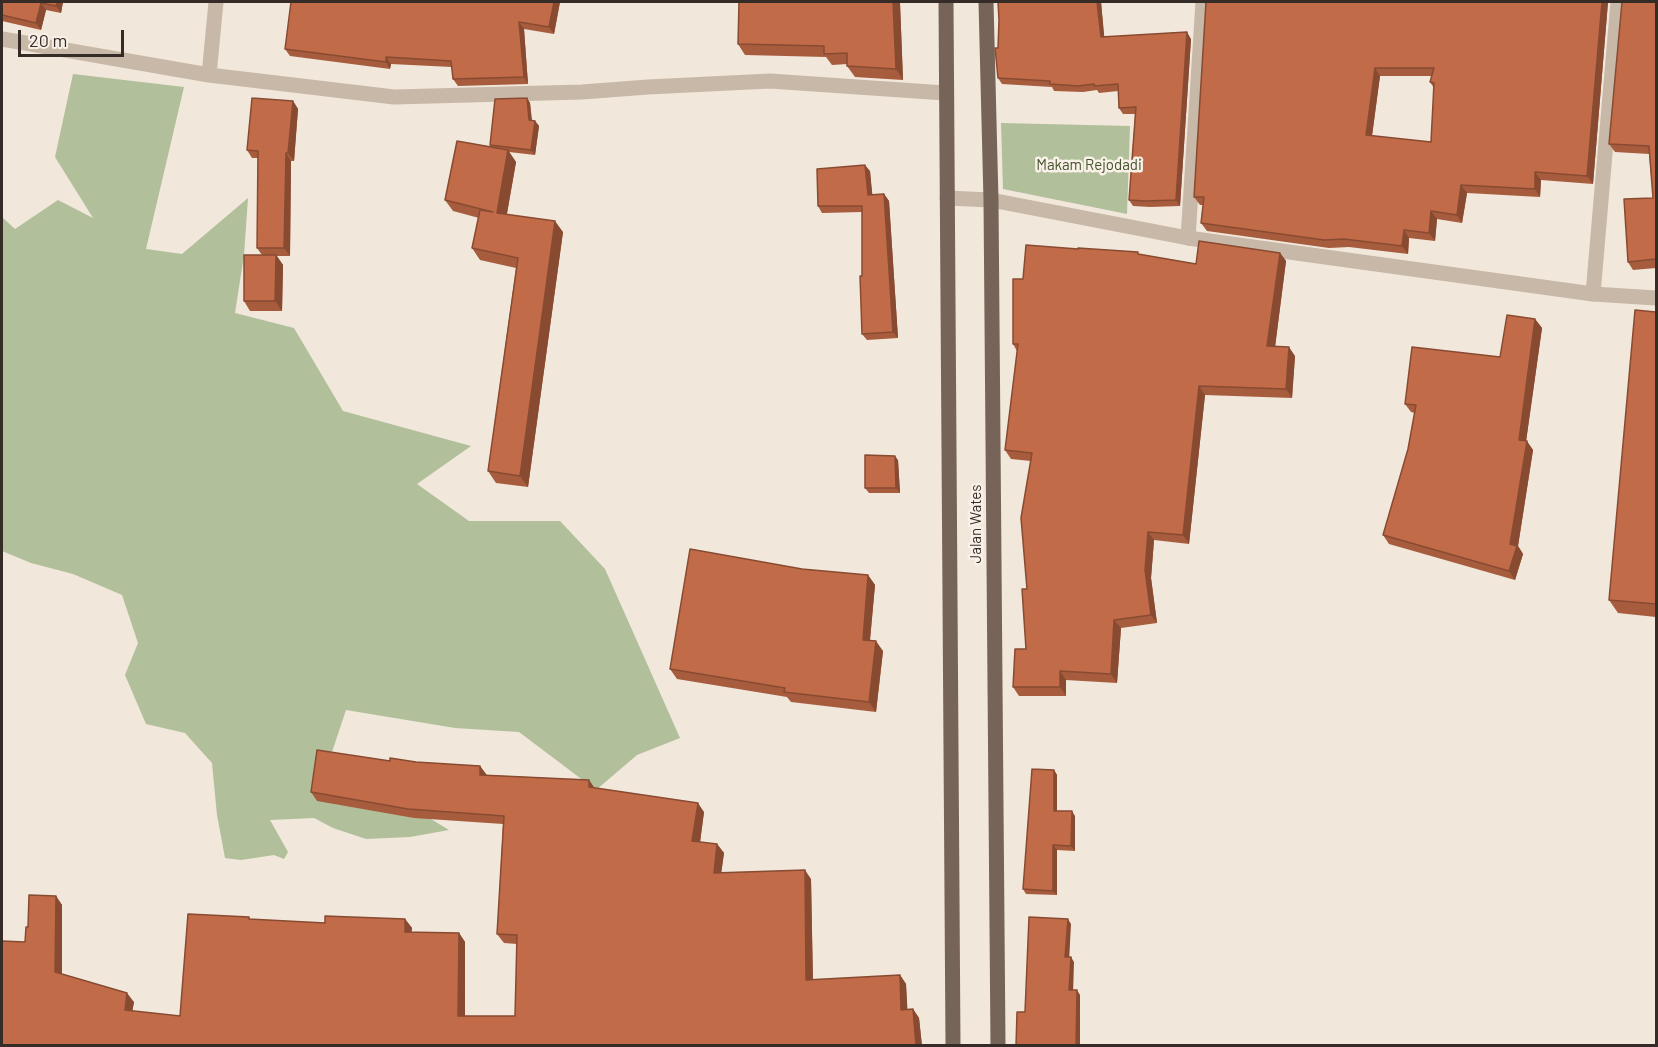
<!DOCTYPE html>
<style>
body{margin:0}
#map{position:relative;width:1658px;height:1047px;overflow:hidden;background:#f1e7db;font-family:Barlow,sans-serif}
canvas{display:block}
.frame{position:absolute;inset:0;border:3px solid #352c28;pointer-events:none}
.scale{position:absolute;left:18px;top:30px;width:106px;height:27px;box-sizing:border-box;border:3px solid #352c28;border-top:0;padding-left:8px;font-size:18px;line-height:21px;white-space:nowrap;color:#352c28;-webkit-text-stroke:4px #f9f1e7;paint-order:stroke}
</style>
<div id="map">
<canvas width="1658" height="1047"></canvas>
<div class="frame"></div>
<div class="scale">20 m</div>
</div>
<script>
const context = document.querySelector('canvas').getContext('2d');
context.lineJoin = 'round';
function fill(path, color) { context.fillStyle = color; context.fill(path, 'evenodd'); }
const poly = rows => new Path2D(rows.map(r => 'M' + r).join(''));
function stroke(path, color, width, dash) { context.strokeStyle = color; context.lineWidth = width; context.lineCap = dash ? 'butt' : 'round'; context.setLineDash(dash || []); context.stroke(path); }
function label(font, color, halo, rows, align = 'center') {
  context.font = font + ' Barlow,sans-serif'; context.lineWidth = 5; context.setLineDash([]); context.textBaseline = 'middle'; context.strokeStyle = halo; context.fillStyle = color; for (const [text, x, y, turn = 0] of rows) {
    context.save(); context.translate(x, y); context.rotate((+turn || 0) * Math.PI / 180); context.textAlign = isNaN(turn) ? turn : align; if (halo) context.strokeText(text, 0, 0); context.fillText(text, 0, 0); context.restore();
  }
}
fill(poly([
 [73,74,184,87,146,249,182,254,248,198,244,255,235,313,294,328,343,411,471,446,417,484,469,521,560,521,605,569,680,738,637,755,596,790,519,732,455,728,346,710,330,758,449,830,410,837,366,839,333,828,314,818,270,820,288,852,284,859,274,855,241,860,225,858,217,815,212,763,185,733,146,724,125,675,138,643,122,595,73,574,31,563,2,551,2,217,15,229,58,200,93,218,55,157],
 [1001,123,1130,126,1127,214,1003,189]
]), '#b1bf9b');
stroke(poly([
 [2,39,209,75,394,97,582,92,648,87,770,81,945,93],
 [209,75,216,2],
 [1188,238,1203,2],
 [1593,294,1618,2]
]), '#c8b8a7', 15);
stroke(poly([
 [947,198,991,200,1188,238,1593,294,1656,298]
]), '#c8b8a7', 15);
stroke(poly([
 [946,2,953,1046],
 [986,2,991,200,998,1046]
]), '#776459', 15);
fill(poly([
 [2,2,63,2,61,13,46,10,41,30,2,21],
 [560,2,554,34,524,29,528,84,458,86,453,79,452,67,391,64,390,69,290,56,285,49],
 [739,2,909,2,909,3,900,3,903,80,855,77,847,66,847,64,832,65,826,57,745,55,738,44],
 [998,2,1101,2,1104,37,1191,39,1180,206,1150,207,1133,206,1129,200,1135,114,1123,114,1119,108,1118,91,1099,93,1097,90,1083,92,1054,91,1052,87,1002,84,998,78,998,48,999,20],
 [1206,2,1608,2,1593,184,1541,180,1540,197,1467,193,1462,223,1437,219,1435,241,1409,238,1408,254,1349,247,1329,248,1207,231,1201,223,1203,205,1200,205,1194,197],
 [1380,76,1432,76,1430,82,1434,88,1431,142,1372,136],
 [1656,2,1656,268,1633,270,1628,262,1653,198,1649,154,1615,152,1609,144],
 [527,98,530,103,532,120,535,121,539,126,535,155,509,152,516,162,507,214,563,232,528,487,496,483,488,471,516,268,480,260,472,248,479,218,453,211,445,200,491,147,490,145],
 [293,101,298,109,294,161,291,161,290,256,277,256,283,265,282,311,250,311,244,301,262,255,257,248,258,158,252,158,247,150],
 [870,171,872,195,884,194,889,201,898,338,867,340,862,334,862,212,822,213,818,206],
 [1280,253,1286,261,1275,347,1295,356,1292,398,1205,395,1189,544,1154,540,1151,578,1157,623,1121,628,1117,683,1066,680,1066,696,1019,696,1013,687,1026,649,1031,461,1011,459,1005,450,1017,351,1013,344,1023,279,1139,254,1196,264],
 [1656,312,1656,617,1618,613,1609,600],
 [1535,319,1542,328,1526,441,1533,450,1518,546,1523,554,1515,580,1389,544,1383,535,1408,449,1415,413,1411,412,1405,404,1500,357],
 [898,460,900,493,869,493,865,488],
 [802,569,868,575,875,585,870,641,883,651,876,712,791,702,787,697,677,679,670,669],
 [390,761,480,766,487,775,589,780,594,788,704,812,700,842,717,844,724,853,721,873,811,879,813,980,900,975,906,984,907,1009,913,1009,919,1018,922,1046,2,1046,25,942,28,927,56,896,62,905,62,974,134,1002,132,1011,180,1016,249,917,250,919,325,923,405,919,412,928,411,932,459,933,465,942,465,1016,515,1016,517,944,504,943,497,934,503,824,414,818,317,801,311,792],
 [1054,770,1057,775,1057,811,1075,816,1075,851,1057,850,1057,895,1026,894,1023,889]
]), '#a75c3e');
fill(poly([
 [57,2,63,2,61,13,56,6],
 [554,2,560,2,554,34,549,27],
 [893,2,899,2,900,3,903,80,896,69],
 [1097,2,1101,2,1105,44,1101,37],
 [1602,2,1608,2,1593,184,1587,176],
 [41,3,46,10,41,30,36,23],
 [519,22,524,29,528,84,524,77],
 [1187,32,1191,39,1180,206,1176,200],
 [386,57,391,64,390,69,386,62],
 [1375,68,1380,76,1371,143,1366,135],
 [527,98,530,103,532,125,529,120],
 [293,101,298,109,294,161,288,153],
 [535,121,539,126,535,155,531,150],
 [508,150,516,162,505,224,497,213],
 [286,153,291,161,290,256,284,248],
 [865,165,870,171,873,201,868,195],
 [1535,172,1541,180,1540,197,1535,189],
 [1461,185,1467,193,1462,223,1457,215],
 [884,194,889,201,898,338,893,332],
 [1431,211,1437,219,1435,241,1429,233],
 [555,221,563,232,528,487,520,476],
 [1404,230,1409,238,1408,254,1402,246],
 [1280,253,1286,261,1274,355,1267,346],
 [276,255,283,265,282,311,275,301],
 [1535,319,1542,328,1525,449,1519,440],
 [1289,347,1295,356,1292,398,1286,389],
 [1199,386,1205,395,1189,544,1183,535],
 [1527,441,1533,450,1518,546,1523,554,1515,580,1509,571,1510,544],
 [895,456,898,460,900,493,896,488],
 [1148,532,1154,540,1151,578,1157,623,1151,615,1145,570],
 [868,575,875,585,869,649,863,640],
 [1114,620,1121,628,1117,683,1111,674],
 [876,641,883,651,876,712,869,702],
 [1060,671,1066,680,1066,696,1060,687],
 [480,766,487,776,480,775],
 [1054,770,1057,775,1057,816,1054,811],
 [589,780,596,790,589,787],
 [698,803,704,812,699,850,692,841],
 [1072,811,1075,816,1075,851,1071,846],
 [717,844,724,853,720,882,714,873],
 [1053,845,1057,850,1057,895,1053,891],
 [805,870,811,879,813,989,806,980],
 [56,896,62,905,62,981,55,972],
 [405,919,412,928,411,941,405,932],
 [1068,919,1071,924,1069,962,1065,957],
 [459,933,465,942,465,1025,458,1016],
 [1071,957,1074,962,1073,995,1069,990],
 [900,975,906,984,908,1019,901,1010],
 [1077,990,1080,995,1080,1046,1076,1046],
 [127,993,134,1002,131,1019,125,1010],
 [913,1009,919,1018,922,1046,916,1046]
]), '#884b32');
const building = poly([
 [2,2,57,2,56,6,41,3,36,23,2,15,2,2],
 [291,2,554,2,549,27,519,22,524,77,453,79,451,61,386,57,386,62,285,49,291,2],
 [739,2,893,2,896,69,847,66,847,53,824,54,824,46,738,44,739,2],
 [998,2,1097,2,1101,37,1187,32,1176,200,1145,201,1129,200,1136,107,1119,108,1118,84,1094,86,1094,84,1078,86,1050,84,1050,81,998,78,995,48,998,48,999,20,998,2],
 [1206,2,1602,2,1587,176,1535,172,1535,189,1461,185,1457,215,1431,211,1429,233,1404,230,1402,246,1344,239,1324,240,1201,223,1204,197,1194,197,1206,2],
 [1375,68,1434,68,1430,82,1434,83,1431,142,1366,135,1375,68],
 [1622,2,1656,2,1656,259,1628,262,1624,199,1653,198,1649,146,1609,144,1622,2],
 [252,98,293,101,288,153,286,153,284,248,257,248,258,151,247,150,252,98],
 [527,98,529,120,535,121,531,150,490,145,495,99,527,98],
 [457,141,508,150,497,213,555,221,520,476,488,471,518,258,472,248,480,210,493,212,445,200,457,141],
 [865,165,868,195,884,194,893,332,862,334,860,276,862,276,862,206,818,206,817,169,865,165],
 [1199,241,1280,253,1267,346,1289,347,1286,389,1199,386,1183,535,1148,532,1145,570,1151,615,1114,620,1111,674,1060,671,1060,687,1013,687,1015,649,1026,649,1022,589,1027,589,1021,518,1032,453,1005,450,1018,344,1013,344,1013,279,1023,279,1026,245,1078,249,1078,248,1138,252,1138,254,1196,264,1199,241],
 [244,255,276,255,275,301,244,301,244,255],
 [1635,310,1656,312,1656,604,1609,600,1635,310],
 [1507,315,1535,319,1519,440,1527,441,1510,544,1517,546,1509,571,1383,535,1408,449,1416,405,1405,404,1412,347,1500,357,1507,315],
 [865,455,895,456,896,488,865,488,865,455],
 [690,549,802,569,868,575,863,640,876,641,869,702,784,692,785,688,670,669,690,549],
 [317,750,390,761,390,758,416,762,480,766,480,775,589,780,589,787,698,803,692,841,717,844,714,873,805,870,806,980,900,975,901,1010,913,1009,916,1046,2,1046,2,941,25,942,26,927,28,927,29,895,56,896,55,972,127,993,125,1010,180,1016,188,914,249,917,249,919,325,923,325,916,405,919,405,932,459,933,458,1016,515,1016,517,935,497,934,504,816,408,809,311,792,317,750],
 [1032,769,1054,770,1054,811,1072,811,1071,846,1053,845,1053,891,1023,889,1032,769],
 [1029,917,1068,919,1065,957,1071,957,1069,990,1077,990,1076,1046,1016,1046,1017,1012,1025,1012,1029,917]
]);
fill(building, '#c26b48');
stroke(building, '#884b32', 1.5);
label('15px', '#43522c', '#f9f1e7', [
 ["Makam Rejodadi",1089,165]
]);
label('15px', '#352c28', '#f9f1e7', [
 ["Jalan Wates",976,524,-90]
]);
</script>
